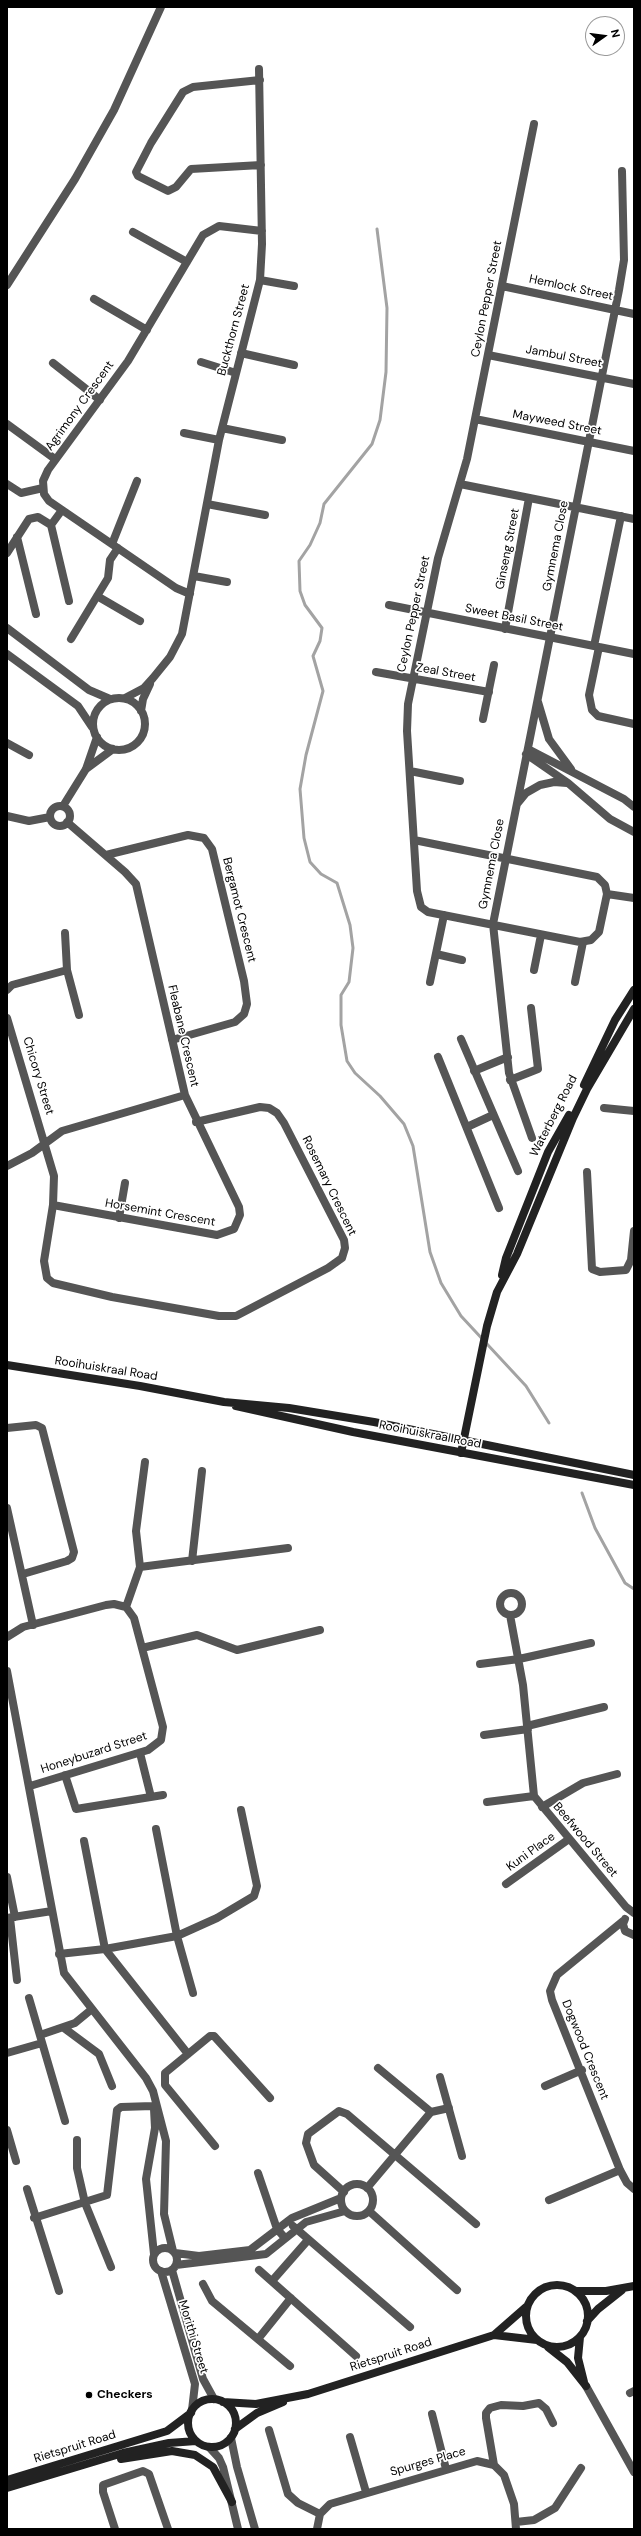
<!DOCTYPE html>
<style>
body{margin:0}
#map{position:relative;width:641px;height:2536px;overflow:hidden;background:#fff;font-family:"DM Sans",sans-serif}
canvas{display:block}
.frame{position:absolute;inset:0;border:8px solid #000;pointer-events:none}
.north{position:absolute;left:585px;top:16px;width:40px;height:40px;box-sizing:border-box;background:#fff;border:1px solid #999;border-radius:50%;rotate:76deg;font-size:11px;font-weight:700;line-height:16px;text-align:center;color:#000}
.north::after{content:'';display:block;margin:auto;width:14px;height:18px;background:#000;clip-path:polygon(50% 0,100% 100%,50% 72%,0 100%)}
</style>
<div id="map">
<canvas width="641" height="2536"></canvas>
<div class="frame"></div>
<div class="north">N</div>
</div>
<script>
const context = document.querySelector('canvas').getContext('2d');
context.lineJoin = 'round';
const poly = rows => new Path2D(rows.map(r => 'M' + r).join(''));
function stroke(path, color, width, dash) { context.strokeStyle = color; context.lineWidth = width; context.lineCap = dash ? 'butt' : 'round'; context.setLineDash(dash || []); context.stroke(path); }
function label(font, color, halo, rows, align = 'center') {
  context.font = font + ' "DM Sans",sans-serif'; context.lineWidth = 3.5; context.setLineDash([]); context.textBaseline = 'middle'; context.strokeStyle = halo; context.fillStyle = color; for (const [text, x, y, turn = 0] of rows) {
    context.save(); context.translate(x, y); context.rotate((+turn || 0) * Math.PI / 180); context.textAlign = isNaN(turn) ? turn : align; if (halo) context.strokeText(text, 0, 0); context.fillText(text, 0, 0); context.restore();
  }
}
stroke(poly([
 [377,229,387,308,386,372,380,420,372,444,324,504,320,523,310,545,299,561,300,591,305,605,322,628,320,641,313,656,323,691,306,755,300,789,304,838,310,862,321,874,337,883,350,925,353,948,349,982,341,995,341,1025,347,1061,355,1073,380,1096,404,1124,413,1146,430,1252,441,1283,461,1316,526,1386,549,1423],
 [582,1493,595,1528,625,1583,634,1589]
]), '#a3a3a3', 3);
stroke(poly([
 [260,80,193,87,183,92,151,143,136,172,138,176,168,191,176,187,191,169,261,165],
 [133,232,187,262],
 [260,280,294,286],
 [7,285,75,179,114,110,161,7],
 [502,286,634,314],
 [94,299,147,330],
 [241,353,294,365],
 [488,355,634,384],
 [201,362,236,373],
 [53,363,100,400],
 [475,419,634,451],
 [7,424,55,459],
 [222,428,282,440],
 [184,433,219,440],
 [7,484,21,493,43,488],
 [460,484,634,519],
 [207,504,265,515],
 [51,525,62,510],
 [17,537,36,614],
 [112,544,137,481],
 [7,553,29,519,38,517,51,525,69,601],
 [194,576,227,582],
 [190,594,176,588,49,501,44,494,43,481,48,470,128,361,203,235,219,226,262,231],
 [97,596,140,621],
 [389,605,634,654],
 [7,628,89,690,110,699],
 [505,629,529,498],
 [71,639,108,578,110,560,118,548],
 [594,646,621,516],
 [599,647,589,695,592,710,598,716,634,724],
 [7,654,78,706,92,727],
 [376,672,489,692],
 [125,698,144,688,153,678,170,657,182,634,219,440,260,280,262,244,259,69],
 '93 724a26 26 0 1 1 52 0a26 26 0 1 1-52 0Z',
 [538,702,549,739,571,769],
 [141,711,143,699,150,684],
 [483,719,494,665],
 [7,743,29,755],
 [528,749,624,799,634,807],
 [526,754,568,783,610,819,634,832],
 [86,769,113,749],
 [410,771,460,781],
 [517,804,526,793,540,785,554,782,567,783],
 [63,806,86,769,97,737],
 '50 816a10 10 0 1 1 20 0a10 10 0 1 1-20 0Z',
 [7,816,29,821,50,817],
 [414,840,597,877,605,885,607,894,599,932,591,940,580,942,428,912,421,907,417,891,407,731,408,704,438,558,467,459,534,124],
 [106,855,188,835,204,838,212,849,244,981,247,1004,244,1014,235,1022,172,1040],
 [607,894,634,898],
 [65,933,67,970,79,1015],
 [436,954,462,960],
 [534,970,541,935],
 [430,982,444,915],
 [575,982,583,942],
 [7,990,12,985,67,970],
 [7,1018,54,1176,53,1205,44,1261,47,1278,53,1283,112,1297,219,1316,236,1316,328,1268,342,1258,345,1248,344,1240,284,1123,277,1113,269,1108,260,1107,196,1122],
 [461,1039,518,1171],
 [438,1057,499,1208],
 [474,1071,508,1057],
 [510,1080,538,1069,531,1008],
 [604,1108,634,1111],
 [467,1127,493,1115],
 [532,1138,509,1073,493,924,619,290,624,260,622,171],
 [7,1166,32,1153,62,1131,185,1095],
 [587,1172,592,1269,600,1272,626,1270,631,1260,634,1231],
 [53,1205,217,1235,234,1229,240,1215,239,1207,185,1095,136,884,125,872,67,822],
 [119,1218,125,1183],
 [7,1428,36,1425,42,1428,74,1552,72,1558,67,1561,23,1574],
 [7,1508,33,1625],
 [192,1561,202,1471],
 [140,1567,288,1548],
 '500 1604a11 11 0 1 1 22 0a11 11 0 1 1-22 0Z',
 [126,1607,140,1567,136,1531,145,1462],
 [510,1615,523,1685,534,1796,626,1907,634,1913],
 [7,1637,23,1627,106,1605,114,1604,126,1607,134,1618,163,1727,161,1740,148,1750,30,1786],
 [142,1648,197,1635,237,1650,320,1630],
 [480,1664,519,1659,591,1643],
 [7,1671,64,1973,146,2078,153,2091,166,2141,164,2214,173,2251],
 [527,1726,604,1707],
 [484,1735,528,1729],
 [140,1753,151,1797],
 [65,1775,76,1809,163,1795],
 [487,1802,534,1796],
 [542,1807,583,1783,617,1774],
 [156,1829,177,1936,193,1993],
 [84,1841,105,1949,188,2054],
 [7,1877,15,1917],
 [506,1884,569,1839],
 [7,1918,52,1911],
 [10,1918,17,1980],
 [625,1919,623,1924,625,1931,634,1935],
 [623,1921,557,1975,550,1991,552,2000,620,2170,627,2183,634,2189],
 [59,1954,105,1949,177,1936,217,1918,254,1896,257,1886,241,1810],
 [29,1998,65,2121],
 [64,2028,99,2054,112,2086],
 [40,2035,75,2023,92,2009],
 [7,2053,42,2043],
 [378,2068,431,2112],
 [440,2077,462,2156],
 [545,2086,582,2070],
 [7,2130,16,2161],
 [77,2140,77,2168,85,2203,111,2267],
 [215,2146,165,2085,165,2073,210,2036,214,2036,270,2098],
 [258,2173,277,2229,285,2238],
 '341 2200a16 16 0 1 1 32 0a16 16 0 1 1-32 0Z',
 [367,2188,431,2112,449,2108],
 [27,2189,59,2291],
 [344,2192,314,2165,306,2143,308,2134,339,2111,347,2114,476,2224],
 [549,2200,620,2170],
 [369,2211,457,2290],
 [34,2218,107,2195,117,2110,121,2107,153,2106],
 [293,2226,410,2327],
 '153 2260a12 12 0 1 1 24 0a12 12 0 1 1-24 0Z',
 [175,2253,199,2256,250,2250,292,2218,341,2198],
 [154,2254,146,2179,155,2128,154,2109],
 [176,2265,266,2254,306,2222,345,2211],
 [172,2270,203,2379,214,2399],
 [259,2270,356,2356],
 [161,2271,195,2384,192,2410],
 [272,2281,308,2240],
 [203,2284,212,2301,290,2366],
 [258,2339,291,2298],
 [586,2386,634,2472],
 [630,2393,634,2391],
 [432,2414,446,2469],
 [269,2430,288,2494,298,2503,320,2514],
 [350,2437,366,2492],
 [231,2438,237,2467,255,2529],
 [209,2447,219,2458,223,2467,238,2529],
 [494,2465,486,2418,486,2413,490,2408,501,2405,523,2406,539,2403,546,2409,553,2423],
 [516,2522,534,2520,555,2508,581,2468],
 [115,2529,103,2492,103,2485,143,2471,149,2474,168,2529],
 [317,2529,320,2514,330,2504,477,2461,494,2465,504,2475,514,2504,516,2529]
]), '#555', 8);
stroke(poly([
 [584,1085,615,1020,634,990],
 [502,1275,506,1258,548,1152,569,1115],
 [7,1365,140,1386,224,1402,289,1408,374,1422,634,1475],
 [236,1406,353,1432,634,1485],
 [461,1453,487,1326,497,1292,517,1254,573,1118,587,1089,634,1009],
 '526 2316a31 31 0 1 1 62 0a31 31 0 1 1-62 0Z',
 [576,2291,606,2291,634,2286],
 [587,2321,598,2309,622,2290],
 [494,2335,537,2340],
 [580,2337,578,2358,584,2382],
 [548,2347,567,2362,586,2386],
 '188 2423a24 24 0 1 1 48 0a24 24 0 1 1-48 0Z',
 [223,2402,256,2404,308,2394,494,2335,526,2307],
 [235,2429,257,2413,283,2402],
 [121,2459,172,2451,195,2455,213,2467,232,2502],
 [7,2480,167,2431,191,2413],
 [7,2488,123,2453,169,2443,196,2441]
]), '#222', 8);
for (const [x, y, r, color] of [
 [89,2395,4,"#000"]
]) { const dot = new Path2D(); dot.arc(x, y, r, 0, 2 * Math.PI); context.fillStyle = color; context.fill(dot); stroke(dot, '#fff', 1.5); }
label('12px', '#000', '#fff', [
 ["Hemlock Street",571,288,12],
 ["Ceylon Pepper Street",487,299,-79],
 ["Buckthorn Street",234,330,-75],
 ["Jambul Street",564,357,11],
 ["Agrimony Crescent",80,406,-54],
 ["Mayweed Street",557,423,11],
 ["Gymnema Close",556,546,-79],
 ["Ginseng Street",508,549,-79],
 ["Ceylon Pepper Street",414,614,-78],
 ["Sweet Basil Street",514,618,11],
 ["Zeal Street",446,673,10],
 ["Gymnema Close",492,864,-79],
 ["Bergamot Crescent",239,910,76],
 ["Fleabane Crescent",183,1036,77],
 ["Chicory Street",38,1076,73],
 ["Waterberg Road",554,1116,-63],
 ["Rosemary Crescent",329,1186,64],
 ["Horsemint Crescent",160,1213,10],
 ["Rooihuiskraal Road",106,1369,9],
 ["Rooihuiskraal Road",430,1435,11],
 ["Honeybuzard Street",94,1753,-18],
 ["Beefwood Street",585,1840,50],
 ["Kuni Place",531,1852,-36],
 ["Dogwood Crescent",585,2050,68],
 ["Morithi Street",193,2337,73],
 ["Rietspruit Road",391,2355,-18],
 ["Rietspruit Road",75,2447,-17],
 ["Spurges Place",428,2462,-16]
]);
label('bold 12px', '#000', '#fff', [
 ["Checkers",97,2395]
], 'left');
</script>
